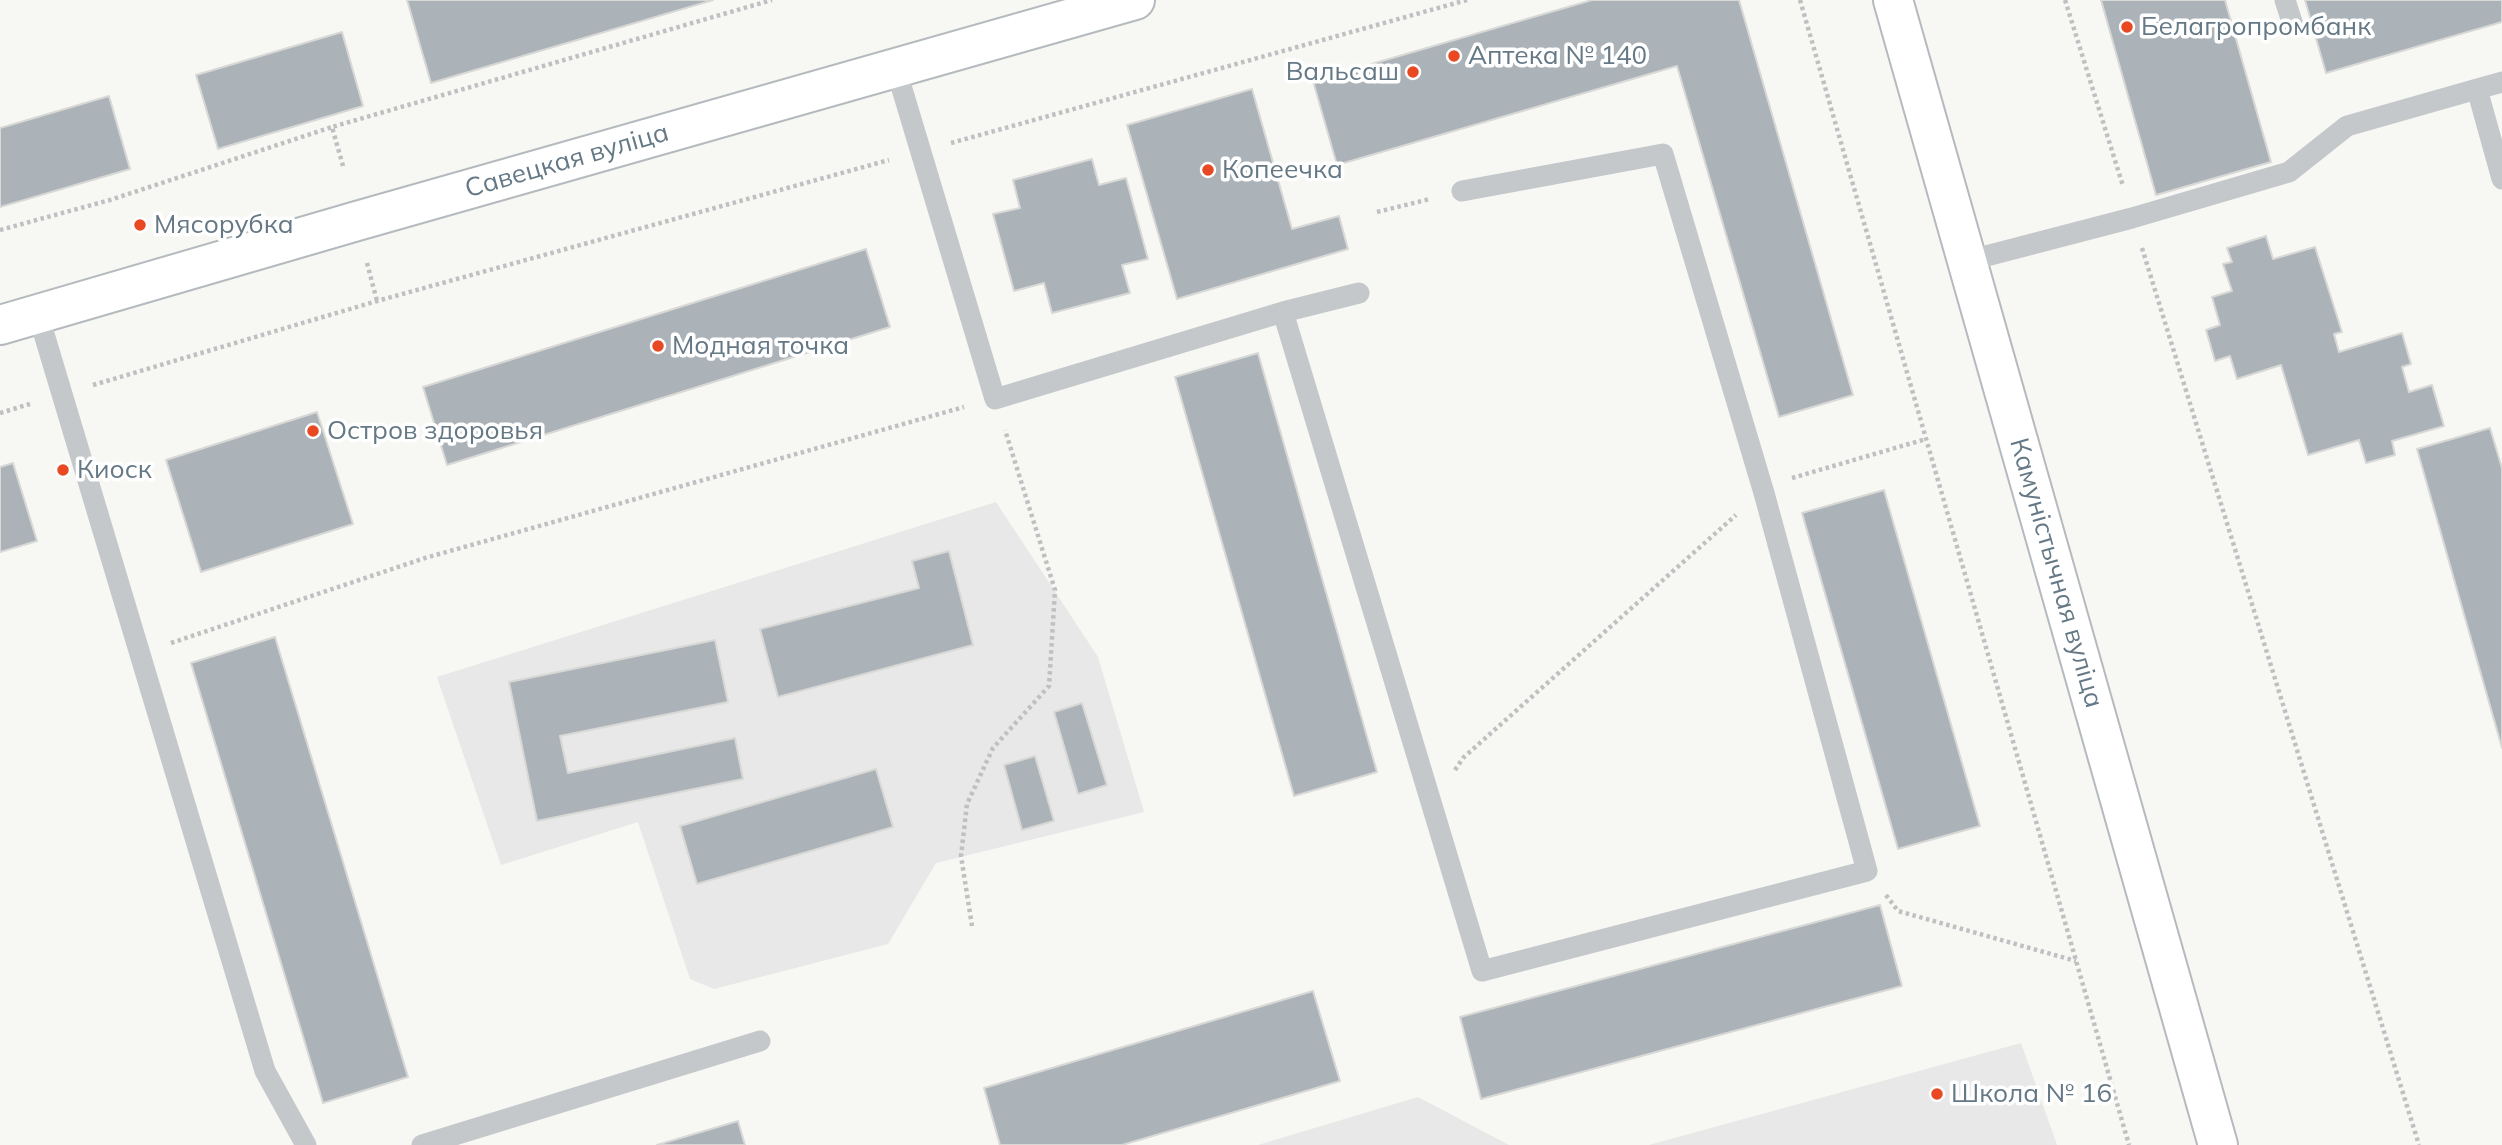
<!DOCTYPE html>
<meta charset="utf-8">
<style>
body{margin:0}
canvas{display:block;background:#f7f7f3}
</style>
<canvas width="2502" height="1145"></canvas>
<script>
const context = document.querySelector('canvas').getContext('2d');
context.lineJoin = 'round';
function fill(path, color) { context.fillStyle = color; context.fill(path, 'evenodd'); }
const poly = rows => new Path2D(rows.map(r => 'M' + r).join(''));
function stroke(path, color, width, dash) { context.strokeStyle = color; context.lineWidth = width; context.lineCap = dash ? 'butt' : 'round'; context.setLineDash(dash || []); context.stroke(path); }
function label(font, color, halo, rows, align = 'center') {
  context.font = font + ' Mulish,sans-serif'; context.lineWidth = 7; context.setLineDash([]); context.textBaseline = 'middle'; context.strokeStyle = halo; context.fillStyle = color; for (const [text, x, y, turn = 0] of rows) {
    context.save(); context.translate(x, y); context.rotate((+turn || 0) * Math.PI / 180); context.textAlign = isNaN(turn) ? turn : align; if (halo) context.strokeText(text, 0, 0); context.fillText(text, 0, 0); context.restore();
  }
}
fill(poly([
 [996,502,1098,657,1144,812,936,863,888,944,714,989,690,979,638,822,501,865,437,677],
 [2021,1043,2057,1145,1649,1145],
 [1418,1097,1509,1145,1258,1145]
]), '#e7e8e7');
const building = poly([
 [407,0,713,0,431,83,407,0],
 [1592,0,1739,0,1853,395,1779,417,1677,66,1337,165,1313,81,1592,0],
 [2101,0,2225,0,2271,162,2156,195,2101,0],
 [2305,0,2502,0,2502,22,2326,73,2305,0],
 [342,32,363,106,218,149,196,75,342,32],
 [1252,89,1292,229,1339,216,1348,249,1177,299,1127,125,1252,89],
 [109,96,130,169,0,207,0,128,109,96],
 [1092,159,1099,185,1126,178,1148,259,1122,265,1130,293,1052,313,1044,283,1014,291,993,214,1020,208,1013,180,1092,159],
 [2266,236,2273,259,2315,247,2342,332,2334,334,2339,352,2402,333,2411,364,2402,367,2409,392,2432,385,2444,426,2392,441,2395,455,2366,463,2359,440,2308,455,2281,365,2237,379,2230,356,2215,361,2206,330,2220,325,2212,297,2232,291,2223,264,2232,262,2227,248,2266,236],
 [866,249,890,327,447,465,423,387,866,249],
 [1258,353,1377,772,1294,796,1175,377,1258,353],
 [317,412,353,524,201,572,166,460,317,412],
 [2490,428,2502,468,2502,748,2417,449,2490,428],
 [13,463,37,541,0,552,0,467,13,463],
 [1884,490,1980,826,1898,849,1802,513,1884,490],
 [949,551,973,645,778,697,760,629,919,588,912,561,949,551],
 [275,637,408,1077,323,1103,191,663,275,637],
 [715,640,728,702,560,736,568,773,735,738,743,779,537,821,509,682,715,640],
 [1082,703,1107,785,1078,794,1054,712,1082,703],
 [1035,756,1054,821,1022,830,1004,765,1035,756],
 [876,769,893,827,697,884,680,826,876,769],
 [1880,905,1902,986,1481,1099,1460,1017,1880,905],
 [1313,991,1340,1081,1122,1145,1000,1145,984,1088,1313,991],
 [738,1121,745,1145,657,1145,738,1121]
]);
fill(building, '#abb3b9');
stroke(building, '#d8d8d6', 2);
const secondary = poly([
 [1893,0,2218,1145],
 [0,325,357,221,1135,0]
]);
stroke(secondary, '#b4babe', 42);
stroke(poly([
 [1800,0,2129,1145],
 [2065,0,2123,186],
 [951,143,1467,0],
 [343,166,332,127,772,0],
 [1377,212,1430,199],
 [0,230,110,200,332,127],
 [2142,248,2419,1145],
 [367,263,377,301],
 [93,385,377,301,889,160],
 [0,413,30,404],
 [1792,478,1926,439],
 [171,643,425,558,964,407],
 [1455,770,1463,758,1736,515],
 [1886,895,1898,911,2076,961],
 [972,926,961,856,967,804,993,748,1049,686,1055,590,1005,430]
]), '#bec0c2', 4.5, [3.5, 3.5]);
stroke(poly([
 [2285,0,2292,22],
 [896,69,995,399,1283,312,1359,293],
 [2477,89,2502,82],
 [1967,261,2132,218,2289,172,2347,126,2477,89,2502,179],
 [1283,312,1482,971,1867,871,1764,493,1663,154,1462,191],
 [38,314,265,1071,306,1145],
 [422,1145,760,1041]
]), '#c4c8cb', 21);
stroke(secondary, '#fff', 38);
for (const [x, y, r, color] of [
 [2127,27,7,"#e84822"],
 [1454,56,7,"#e84822"],
 [1413,72,7,"#e84822"],
 [1208,170,7,"#e84822"],
 [140,225,7,"#e84822"],
 [658,346,7,"#e84822"],
 [313,431,7,"#e84822"],
 [63,470,7,"#e84822"],
 [1937,1094,7,"#e84822"]
]) { const dot = new Path2D(); dot.arc(x, y, r, 0, 2 * Math.PI); context.fillStyle = color; context.fill(dot); stroke(dot, '#fff', 2.5); }
label('26px', '#657885', '#fff', [
 ["Белагропромбанк",2141,27],
 ["Аптека № 140",1468,56],
 ["Вальсаш",1399,72,"right"],
 ["Копеечка",1222,170],
 ["Мясорубка",154,225],
 ["Модная точка",672,346],
 ["Остров здоровья",327,431],
 ["Киоск",77,470],
 ["Школа № 16",1951,1094]
], 'left');
label('26px', '#657885', '#fff', [
 ["Савецкая вуліца",567,161,-16],
 ["Камуністычная вуліца",2056,573,74]
]);
</script>
